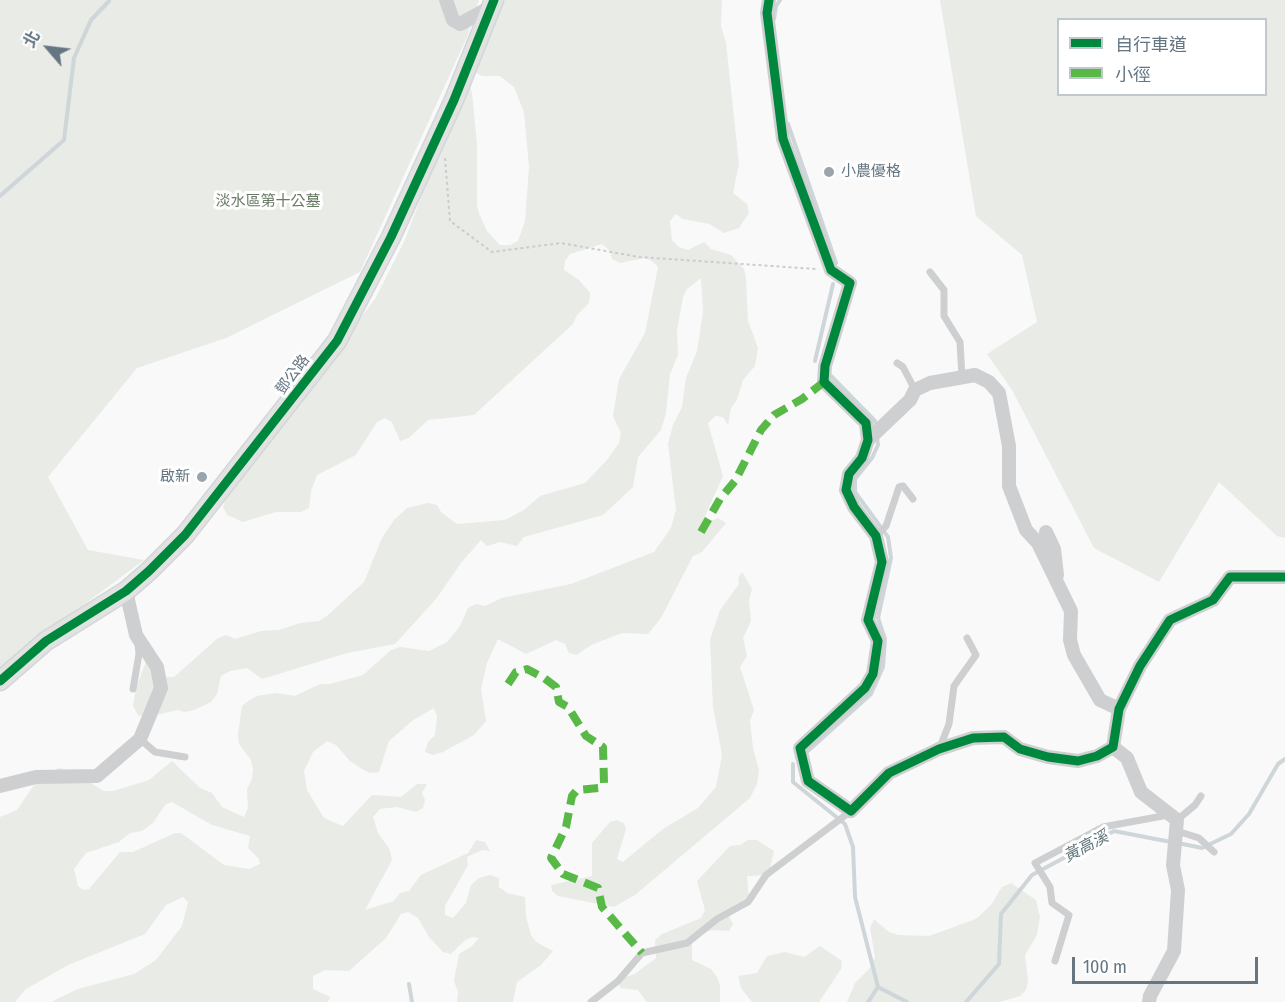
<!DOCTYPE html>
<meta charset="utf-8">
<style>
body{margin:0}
#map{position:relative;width:1285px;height:1002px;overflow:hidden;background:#f9f9f9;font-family:"Fira Sans Condensed","Noto Sans TC",sans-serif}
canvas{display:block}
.legend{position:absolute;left:1057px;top:18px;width:210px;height:78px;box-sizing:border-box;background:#fff;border:2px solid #c1c8cd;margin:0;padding:8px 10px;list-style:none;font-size:18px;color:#657683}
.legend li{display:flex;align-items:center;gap:12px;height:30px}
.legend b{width:30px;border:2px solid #c1c8cd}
.north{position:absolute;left:18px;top:18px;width:60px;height:60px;-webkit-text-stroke:4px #fff;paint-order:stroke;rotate:298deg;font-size:16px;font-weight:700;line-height:24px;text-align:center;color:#657683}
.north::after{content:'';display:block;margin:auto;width:21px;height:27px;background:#657683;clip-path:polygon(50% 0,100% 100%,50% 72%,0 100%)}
.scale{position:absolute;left:1072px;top:957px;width:186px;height:27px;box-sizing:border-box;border:3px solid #657683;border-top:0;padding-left:8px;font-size:18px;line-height:21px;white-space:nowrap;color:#657683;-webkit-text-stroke:4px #fff;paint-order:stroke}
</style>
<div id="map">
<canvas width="1285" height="1002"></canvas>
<ul class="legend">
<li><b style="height:8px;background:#00873e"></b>自行車道</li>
<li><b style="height:8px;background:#58b947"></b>小徑</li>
</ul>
<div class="north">北</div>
<div class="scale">100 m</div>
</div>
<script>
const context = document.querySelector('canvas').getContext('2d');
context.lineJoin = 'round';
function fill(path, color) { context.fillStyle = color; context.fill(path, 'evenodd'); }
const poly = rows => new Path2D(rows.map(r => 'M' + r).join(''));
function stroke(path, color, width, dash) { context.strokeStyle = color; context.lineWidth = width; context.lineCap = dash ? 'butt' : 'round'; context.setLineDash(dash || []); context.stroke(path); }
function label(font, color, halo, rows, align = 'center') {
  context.font = font + ' "Fira Sans Condensed","Noto Sans TC",sans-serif'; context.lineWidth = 6; context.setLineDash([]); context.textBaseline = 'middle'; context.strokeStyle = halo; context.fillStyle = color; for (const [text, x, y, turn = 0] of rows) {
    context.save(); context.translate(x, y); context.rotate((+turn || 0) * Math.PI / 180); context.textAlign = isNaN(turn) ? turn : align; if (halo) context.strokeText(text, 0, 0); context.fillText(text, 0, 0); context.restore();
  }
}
fill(poly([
 [0,0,479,0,467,37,360,272,226,338,137,368,48,477,88,550,144,560,0,667],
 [502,0,722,0,721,26,726,43,739,164,733,193,747,204,749,213,739,228,724,233,709,224,683,219,676,214,670,221,672,240,679,247,688,250,704,242,711,249,731,255,744,269,746,278,748,321,758,348,755,366,743,380,737,400,731,408,728,425,723,417,715,416,708,423,723,476,705,516,709,522,718,518,726,523,702,552,693,556,661,618,648,634,622,633,591,645,577,655,569,653,565,644,556,640,526,654,498,639,487,663,481,689,486,721,474,735,443,752,433,755,425,752,428,742,435,735,437,717,434,708,412,721,389,741,379,772,370,773,362,769,350,761,336,745,327,741,313,752,304,771,307,790,324,818,343,826,372,795,401,797,417,784,427,784,422,793,425,800,423,808,416,812,397,807,388,808,380,809,373,817,378,833,390,850,392,860,365,910,394,901,400,893,409,891,421,875,468,853,476,840,485,842,490,851,482,850,467,857,468,865,445,906,445,915,453,918,466,903,471,885,479,878,490,875,499,878,499,887,507,893,525,897,526,916,531,935,536,942,553,951,541,965,517,982,513,1002,457,1002,458,992,454,981,459,954,472,946,479,938,472,937,464,941,451,954,443,952,429,937,418,918,408,912,401,914,386,938,349,971,325,970,313,976,313,989,330,997,328,1002,51,1002,78,989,134,974,156,960,182,926,188,902,183,897,166,905,145,934,68,965,26,989,15,1002,0,1002,0,817,17,810,34,785,42,778,58,768,69,770,104,791,113,791,149,780,172,761,200,788,212,793,222,807,244,817,248,808,247,789,252,779,253,769,251,760,239,744,238,734,242,706,248,701,257,696,276,693,295,696,320,684,330,684,363,675,391,650,400,647,429,651,447,642,460,626,468,608,476,604,485,606,502,598,571,584,654,552,671,528,676,510,668,444,673,425,682,407,686,378,697,351,703,312,701,278,687,289,683,297,677,330,678,355,670,374,666,413,661,430,638,457,633,487,603,515,524,537,517,546,500,542,487,546,481,540,461,563,436,599,395,644,347,653,262,679,247,668,230,671,221,676,217,694,211,702,194,710,185,712,178,710,147,717,138,715,133,706,136,688,147,659,163,677,174,677,218,638,226,635,235,639,261,631,279,630,300,623,319,621,328,615,364,582,382,538,394,520,407,508,428,503,437,505,441,512,457,524,505,520,524,510,540,496,585,483,607,460,619,443,621,433,613,416,619,379,645,333,658,267,652,261,645,258,620,263,612,259,610,251,602,244,570,254,565,261,564,270,579,280,590,293,589,303,577,315,573,324,474,415,428,420,409,438,400,441,392,422,385,418,377,422,356,455,317,475,311,491,309,508,301,512,276,512,243,522,227,515,223,507,226,497,375,299,404,242,467,77,472,93,477,144,477,205,479,213,487,231,500,245,510,245,518,241,525,221,529,167,524,112,514,87,500,76,482,76,475,72],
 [172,802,212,825,250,836,248,848,259,859,260,864,249,869,224,865,181,833,175,833,133,852,120,852,89,889,83,890,78,886,74,869,86,853,119,842,130,833,142,831,153,823,165,805],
 [940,0,1285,0,1285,538,1277,536,1219,482,1159,582,1094,548,1012,390,987,354,1037,322,1022,255,976,216],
 [1058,20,1266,20,1266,94,1058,94],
 [742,572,752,589,749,601,751,621,743,638,747,656,740,667,754,710,750,721,753,748,759,770,757,784,750,798,635,895,614,907,558,896,552,891,551,885,592,876,592,843,610,822,617,820,624,823,626,829,617,859,623,862,663,829,698,808,716,787,722,755,713,707,710,640,720,610,739,584,738,578],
 [748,840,757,840,774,851,770,869,765,875,747,876,749,900,729,916,733,924,729,931,712,930,698,935,692,943,692,960,711,969,717,977,720,986,720,1002,647,1002,638,990,620,988,619,980,636,973,656,958,655,940,662,934,701,918,705,910,697,881,730,846,740,845],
 [1011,883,1036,900,1040,917,1037,935,1025,955,1028,980,1026,990,1020,996,1000,1002,847,1002,855,983,871,967,875,957,870,928,874,919,889,932,898,935,929,936,976,919,991,905,1002,887],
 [820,946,842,961,841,969,819,1002,752,1002,741,988,738,976,757,973,767,956,785,952,804,957]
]), '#e8ebe6');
stroke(poly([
 [774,19,776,6,780,0],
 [788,124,836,263],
 [0,196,64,140,74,58,91,20,109,1],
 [815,361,833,284],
 [831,376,875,421,876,426],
 [808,751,871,694,883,667,885,639,878,618,891,558,888,537,855,492,855,479,872,458,878,445,877,437],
 [793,764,793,782,845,824,853,847,855,897,878,987],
 [1178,843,1202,848,1231,834,1249,814,1278,764,1285,759],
 [409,984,412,1002],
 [878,987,907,1002],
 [868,1002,878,987],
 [966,1002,999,964,1001,914,1032,875,1114,831,1171,842]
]), '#ced6d9', 4);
const secondary = poly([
 [0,681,46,641,126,591,149,571,185,535,337,341,391,237,454,100,494,0]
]);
stroke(secondary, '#d5d6d7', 21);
stroke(poly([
 [445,158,450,221,492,252,561,243,639,257,816,269]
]), '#cbcccd', 2, [3, 3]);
stroke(poly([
 [930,272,944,290,944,316,960,342,962,377],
 [897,363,903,367,915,390],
 [876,536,886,526,899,487,903,486,913,499],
 [133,689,139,654,138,644],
 [140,739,155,752,185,757],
 [940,747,949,724,954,686,976,655,967,638],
 [1177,820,1195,805,1201,796],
 [1177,831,1199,838,1214,852],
 [1055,961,1069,915,1052,903,1050,887,1035,863,1103,827,1168,815],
 [591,1002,618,981,642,953,687,943,717,919,748,902,766,875,851,811]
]), '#cecfd0', 7);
stroke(poly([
 [446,0,453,20,460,24,491,7],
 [769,0,767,13,783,139,831,270,850,283,825,366,824,382,866,423,868,440,862,458,849,474,846,490,854,507,876,536,882,562,868,620,878,641,873,674,865,688,800,748,808,781,851,811,889,773,939,749,973,738,1004,737,1020,749,1048,757,1078,761,1097,756,1113,747,1119,709,1140,666,1170,620,1213,600,1230,577,1285,577],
 [868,440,910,400,915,390,930,383,975,375,989,382,999,393,1009,446,1009,486,1026,530,1038,543,1071,611,1070,640,1074,655,1100,700,1119,709],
 [1046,532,1054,549,1057,575],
 [1113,747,1127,758,1141,792,1177,820,1173,865,1178,890,1174,951,1150,996,1149,1002],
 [0,786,36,777,97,776,140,739,161,688,157,667,136,635,126,591]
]), '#cecfd0', 14);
stroke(secondary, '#e1e2e2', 18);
stroke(poly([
 [701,532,720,499,735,481,761,430,774,415,802,399,824,382],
 [508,684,516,672,527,669,544,678,556,687,559,702,568,707,586,736,603,747,604,783,599,788,577,790,572,796,566,827,551,858,563,874,598,888,602,907,642,953]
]), '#58b947', 8, [15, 8]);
stroke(poly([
 [769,0,767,13,783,139,831,270,850,283,825,366,824,382,866,423,868,440,862,458,849,474,846,490,854,507,876,536,882,562,868,620,878,641,873,674,865,688,800,748,808,781,851,811,889,773,939,749,973,738,1004,737,1020,749,1048,757,1078,761,1097,756,1113,747,1119,709,1140,666,1170,620,1213,600,1230,577,1285,577],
 [0,681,46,641,126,591,149,571,185,535,337,341,391,237,454,100,494,0]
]), '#00873e', 9);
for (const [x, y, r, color] of [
 [829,172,6,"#99a4ac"],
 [202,477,6,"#99a4ac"]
]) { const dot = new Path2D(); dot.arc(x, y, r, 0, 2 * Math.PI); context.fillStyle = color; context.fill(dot); stroke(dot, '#fff', 2); }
label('15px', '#657683', '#fff', [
 ["小農優格",841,172],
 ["啟新",190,477,"right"]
], 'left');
label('15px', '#687a64', '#fff', [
 ["淡水區第十公墓",268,202]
]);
label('15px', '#657683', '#fff', [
 ["鄧公路",293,375,-53]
]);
label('italic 16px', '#60757c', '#fff', [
 ["黃高溪",1086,847,-28]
]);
</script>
